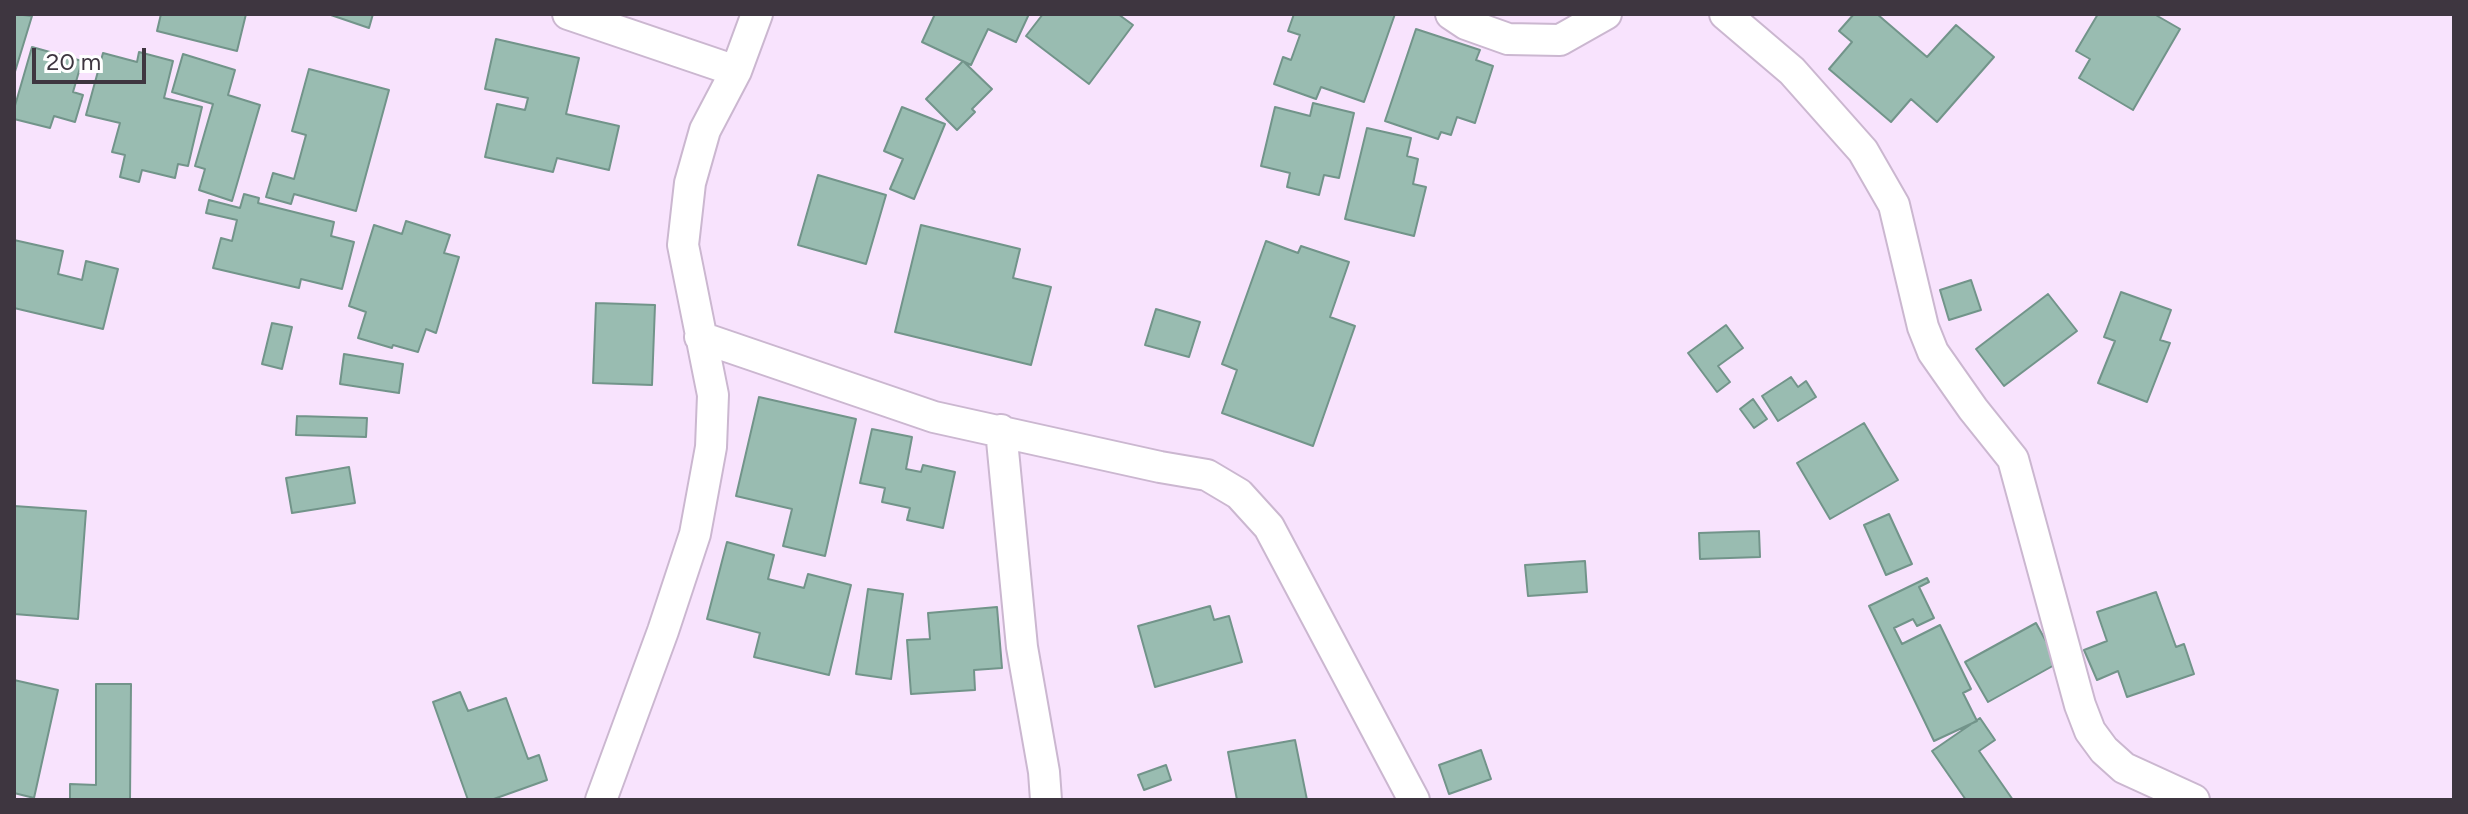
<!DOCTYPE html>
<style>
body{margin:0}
#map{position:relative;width:2468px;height:814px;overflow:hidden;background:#f8e3fd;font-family:Figtree,sans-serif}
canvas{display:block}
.frame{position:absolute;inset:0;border:16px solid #3e3640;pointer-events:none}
.scale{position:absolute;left:32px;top:48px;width:114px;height:36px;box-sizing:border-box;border:4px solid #3e3640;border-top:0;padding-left:10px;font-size:24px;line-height:28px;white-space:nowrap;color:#3e3640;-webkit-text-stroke:6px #fff;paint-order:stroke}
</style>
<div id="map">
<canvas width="2468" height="814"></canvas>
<div class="frame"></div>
<div class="scale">20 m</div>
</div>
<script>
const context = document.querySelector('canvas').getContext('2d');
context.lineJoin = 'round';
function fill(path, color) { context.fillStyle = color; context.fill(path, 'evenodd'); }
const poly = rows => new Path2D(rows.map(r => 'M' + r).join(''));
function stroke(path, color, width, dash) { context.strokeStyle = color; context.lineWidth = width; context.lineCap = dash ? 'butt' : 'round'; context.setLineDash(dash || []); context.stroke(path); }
const building = poly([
 [14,14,32,16,14,75,14,14],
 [161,14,246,14,237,51,157,31,161,14],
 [328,14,373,14,369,28,328,14],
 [935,14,1029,14,1016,42,988,29,971,65,922,42,935,14],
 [1043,14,1118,14,1133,25,1089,84,1026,36,1043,14],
 [1294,14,1395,14,1364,102,1321,87,1316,99,1274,84,1283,57,1291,60,1300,35,1288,31,1294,14],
 [1854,14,1877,14,1927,57,1956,25,1994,57,1937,122,1911,99,1891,122,1829,69,1852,42,1839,31,1854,14],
 [2098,14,2154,14,2180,29,2133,110,2079,78,2090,59,2076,51,2098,14],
 [1416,29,1480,50,1476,60,1493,66,1475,123,1457,117,1451,135,1441,132,1438,139,1385,121,1416,29],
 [496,39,579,58,566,114,619,126,609,170,557,158,553,172,485,157,497,104,525,110,528,98,485,89,496,39],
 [32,47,82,61,73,92,83,95,75,122,54,116,50,128,14,119,14,109,32,47],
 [139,52,173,61,164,98,202,107,188,166,178,164,175,178,142,170,139,182,120,177,125,155,112,152,120,123,86,115,103,53,137,62,139,52],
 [183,54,235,70,228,95,260,105,232,201,199,190,205,169,195,166,213,104,172,92,183,54],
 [963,61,992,89,972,109,975,112,957,130,926,99,963,61],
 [309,69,389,90,356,211,294,194,291,204,266,197,273,173,294,179,306,135,292,131,309,69],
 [1313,103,1354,113,1339,178,1324,175,1319,195,1287,187,1290,173,1261,166,1275,107,1310,116,1313,103],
 [902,107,945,124,914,199,890,189,903,159,884,151,902,107],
 [1367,128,1411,138,1407,156,1418,159,1413,184,1426,187,1414,236,1345,219,1367,128],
 [818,175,886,195,866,264,798,245,818,175],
 [244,194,259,198,258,203,334,222,331,236,354,242,342,289,301,279,299,288,213,268,221,238,232,241,237,220,206,213,209,200,240,208,244,194],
 [406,221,450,235,444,253,459,257,436,333,426,329,418,352,393,345,392,348,358,338,366,312,349,306,374,225,402,234,406,221],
 [921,225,1020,249,1013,278,1051,287,1031,365,895,332,921,225],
 [14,240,63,251,58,274,82,280,86,261,118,269,103,329,14,308,14,240],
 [1266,241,1298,253,1301,246,1349,262,1330,317,1355,326,1313,446,1222,413,1237,370,1222,364,1266,241],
 [1971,280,1981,310,1949,320,1940,290,1971,280],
 [2121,292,2171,310,2160,340,2170,343,2147,402,2098,383,2115,341,2104,337,2121,292],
 [2048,294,2077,331,2004,386,1976,349,2048,294],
 [596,303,655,305,652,385,593,383,596,303],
 [1156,309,1200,322,1189,357,1145,345,1156,309],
 [272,323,292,327,282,369,262,364,272,323],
 [1726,325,1743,348,1718,366,1730,382,1717,392,1688,353,1726,325],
 [344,354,403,364,399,393,340,384,344,354],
 [1791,377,1798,387,1806,381,1816,397,1778,421,1762,396,1791,377],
 [759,397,856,419,825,556,783,546,792,509,736,496,759,397],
 [1753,399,1767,419,1754,428,1740,409,1753,399],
 [297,416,367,418,366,437,296,435,297,416],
 [1864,423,1898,480,1830,519,1797,463,1864,423],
 [872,429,912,437,906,469,921,472,923,465,955,472,943,528,907,520,910,508,882,502,885,488,860,483,872,429],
 [349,467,355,503,292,513,286,478,349,467],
 [14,506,86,511,78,619,14,614,14,506],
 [1889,514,1912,564,1886,575,1864,525,1889,514],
 [1759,531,1760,557,1700,559,1699,533,1759,531],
 [727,542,774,555,768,579,804,588,808,574,851,585,829,675,754,657,760,633,707,619,727,542],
 [1585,561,1587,592,1528,596,1525,565,1585,561],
 [1927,578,1929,582,1919,587,1934,618,1917,626,1913,619,1894,628,1902,644,1940,625,1971,689,1963,693,1977,721,1934,741,1869,606,1927,578],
 [868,589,903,594,891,679,856,674,868,589],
 [2156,592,2176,647,2184,644,2194,674,2127,697,2118,671,2097,680,2084,650,2107,641,2097,612,2156,592],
 [1210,606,1214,620,1229,616,1242,662,1155,687,1138,626,1210,606],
 [997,607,1002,668,974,670,975,690,911,694,907,640,930,639,928,613,997,607],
 [2036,623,2058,663,1988,702,1965,662,2036,623],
 [14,680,58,690,34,798,14,793,14,680],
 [96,684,131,684,130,800,70,800,70,784,96,785,96,684],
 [460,692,468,711,506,698,528,759,539,755,547,780,491,800,468,800,433,702,460,692],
 [1980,718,1995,740,1979,751,2013,800,1966,800,1932,751,1980,718],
 [1295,740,1307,800,1237,800,1228,752,1295,740],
 [1481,750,1491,779,1449,794,1439,765,1481,750],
 [1166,765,1171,780,1144,790,1138,775,1166,765]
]);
fill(building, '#99bcb1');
stroke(building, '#72948a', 2);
const street = poly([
 [568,14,736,71],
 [1451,14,1466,24,1508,39,1560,40,1606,14],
 [1725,14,1792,71,1863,151,1894,205,1923,327,1933,352,1973,409,2013,459,2080,705,2090,731,2104,750,2124,768,2194,800],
 [700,337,934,417,1160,467,1207,475,1239,494,1269,527,1414,800],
 [1001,430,1022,647,1044,772,1046,800],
 [601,800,663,631,695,534,711,447,713,395,683,245,690,183,705,130,736,71,757,14]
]);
stroke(street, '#cbb7d0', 34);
stroke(street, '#fff', 30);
</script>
